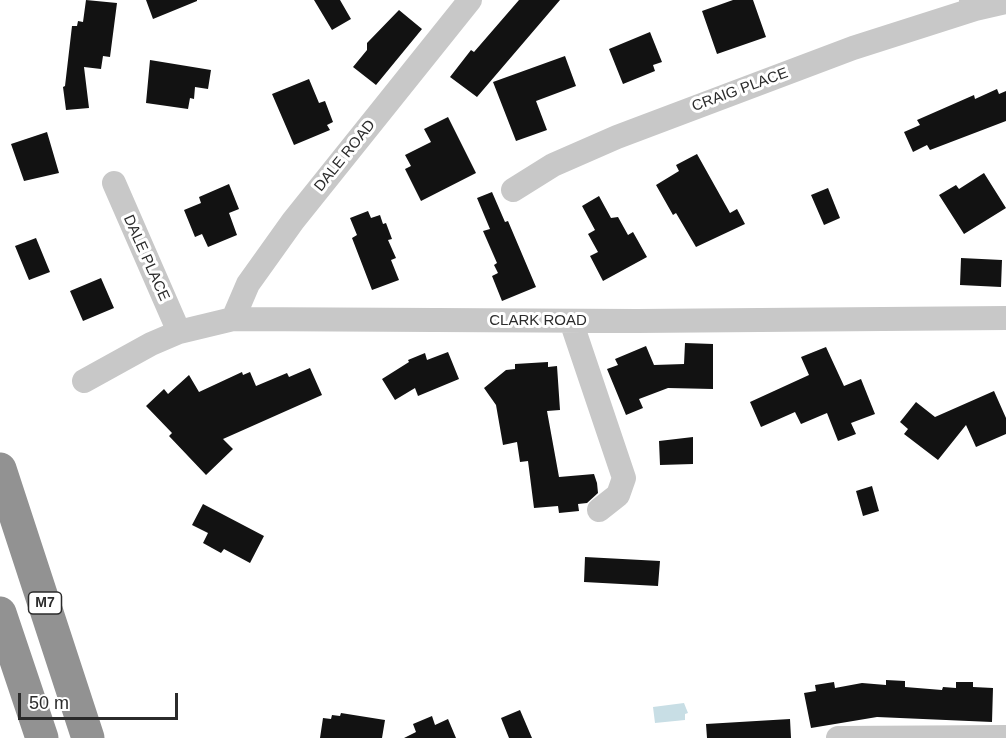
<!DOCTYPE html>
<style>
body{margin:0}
#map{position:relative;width:1006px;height:738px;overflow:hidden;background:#fff;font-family:Helvetica,sans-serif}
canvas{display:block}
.scale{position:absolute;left:18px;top:693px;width:160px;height:27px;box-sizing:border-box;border:3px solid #2b2b2b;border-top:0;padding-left:8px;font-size:18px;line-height:21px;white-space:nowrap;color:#2b2b2b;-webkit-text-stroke:4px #fff;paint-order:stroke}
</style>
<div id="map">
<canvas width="1006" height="738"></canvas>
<div class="scale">50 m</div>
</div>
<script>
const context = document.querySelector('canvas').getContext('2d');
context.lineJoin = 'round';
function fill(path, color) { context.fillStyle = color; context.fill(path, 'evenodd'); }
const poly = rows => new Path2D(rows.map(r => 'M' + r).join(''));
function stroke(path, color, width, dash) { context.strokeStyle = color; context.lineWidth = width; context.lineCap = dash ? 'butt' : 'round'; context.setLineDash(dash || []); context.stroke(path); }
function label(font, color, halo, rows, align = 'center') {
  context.font = font + ' Helvetica,sans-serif'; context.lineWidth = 6; context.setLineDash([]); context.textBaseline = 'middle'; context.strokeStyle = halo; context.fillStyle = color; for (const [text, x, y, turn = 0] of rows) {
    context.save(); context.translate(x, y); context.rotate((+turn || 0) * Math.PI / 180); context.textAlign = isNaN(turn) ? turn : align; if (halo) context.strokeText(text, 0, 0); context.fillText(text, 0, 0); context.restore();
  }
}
fill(poly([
 [684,703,688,713,685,714,685,720,655,723,653,707]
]), '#c8dee5');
fill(poly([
 [86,0,117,3,110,57,103,56,101,69,84,67,89,108,66,110,63,87,65,86,72,26,77,26,78,21,83,22],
 [146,0,197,0,197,1,153,19],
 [314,0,340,0,351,19,332,30],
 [519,0,560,0,477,97,450,77,471,50,474,52],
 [733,0,753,0,766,37,717,54,702,11],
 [399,10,422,29,376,85,353,67,367,50,367,43],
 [650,32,662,62,653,65,655,71,623,84,609,49],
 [565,56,576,86,536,101,547,130,516,141,493,82],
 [150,60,211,70,208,89,195,87,194,99,190,98,188,109,146,103],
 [309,79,319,103,325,101,333,122,327,125,330,130,294,145,272,94],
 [997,89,999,94,1006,91,1006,121,930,150,927,145,913,152,904,132,920,125,917,120,974,95,975,99],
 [448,117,476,173,421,201,405,169,411,166,405,155,431,142,424,129],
 [47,132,59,173,24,181,11,144],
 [697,154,730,213,737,209,745,224,696,247,676,213,673,215,656,185,679,171,676,165],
 [984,173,1006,208,964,234,939,195,956,185,959,189],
 [229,184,239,209,229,213,237,235,208,247,202,234,195,237,184,210,201,203,199,197],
 [828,188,840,218,824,225,811,195],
 [492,192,505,222,508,221,536,287,502,301,492,276,498,273,494,265,497,263,483,231,490,229,477,198],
 [599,196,611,218,618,217,628,235,633,232,647,257,603,281,590,256,598,252,588,234,595,230,582,206],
 [368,211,371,218,380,215,383,224,386,223,392,239,388,240,396,258,391,260,399,280,372,290,352,238,357,235,350,218],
 [36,238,50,272,29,280,15,246],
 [961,258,1002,260,1001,287,960,285],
 [101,278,114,308,83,321,70,291],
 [685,343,713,344,713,389,668,388,639,399,643,408,626,415,607,369,618,365,615,359,646,346,654,365,684,364],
 [826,347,844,386,861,379,875,414,851,423,856,434,838,441,827,413,801,424,795,412,761,427,750,402,809,375,801,357],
 [448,352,459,379,418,396,415,388,395,400,382,379,409,362,408,360,425,353,427,360],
 [548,362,548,367,557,366,560,410,547,411,559,477,594,474,597,483,598,493,587,503,578,504,579,511,559,513,558,506,534,508,528,461,520,462,517,442,503,445,496,405,484,388,506,370,515,369,515,364],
 [310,368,322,395,223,439,233,449,206,475,169,436,172,433,146,406,164,389,168,394,189,375,199,392,242,372,243,375,250,372,256,386,287,373,289,377],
 [994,391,1006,418,1006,434,976,447,966,425,938,460,904,434,908,429,900,422,916,402,935,417],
 [693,437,693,464,660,465,659,441],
 [872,486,879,511,863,516,856,491],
 [203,504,264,536,250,563,224,549,221,553,203,543,208,533,192,525],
 [585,557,660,561,658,586,584,582],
 [886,680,905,681,905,687,942,690,943,687,956,688,956,682,973,682,973,687,993,688,992,722,877,717,811,728,804,693,816,691,815,685,834,682,835,688,862,683,886,685],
 [520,710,532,738,509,738,501,718],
 [341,713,385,720,382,738,320,738,323,718,331,719,332,715,340,716],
 [432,716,435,725,448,719,456,738,404,738,416,732,413,724],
 [790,719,791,738,707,738,706,724]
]), '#121212');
stroke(poly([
 [971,0,975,9,1006,2],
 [114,183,179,332],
 [513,190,553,165,617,137,853,48,975,9],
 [233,319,248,284,293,221,470,0],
 [571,321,624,478,618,495,599,510],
 [84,381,151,344,179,332,233,319,637,321,1006,318],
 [838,738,1006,737]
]), '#c8c8c8', 24);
stroke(poly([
 [0,469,88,738],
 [0,613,42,738]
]), '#929292', 33);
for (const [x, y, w] of [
 [45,603,33]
]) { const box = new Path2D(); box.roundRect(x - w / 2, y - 11, w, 22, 4.5); context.fillStyle = '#fff'; context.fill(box); stroke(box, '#2b2b2b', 1.5); }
label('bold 14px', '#2b2b2b', null, [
 ["M7",45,603]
]);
label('15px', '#2b2b2b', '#fff', [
 ["CRAIG PLACE",740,90,-20],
 ["DALE ROAD",345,156,-51],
 ["DALE PLACE",146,258,66],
 ["CLARK ROAD",538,321]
]);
</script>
